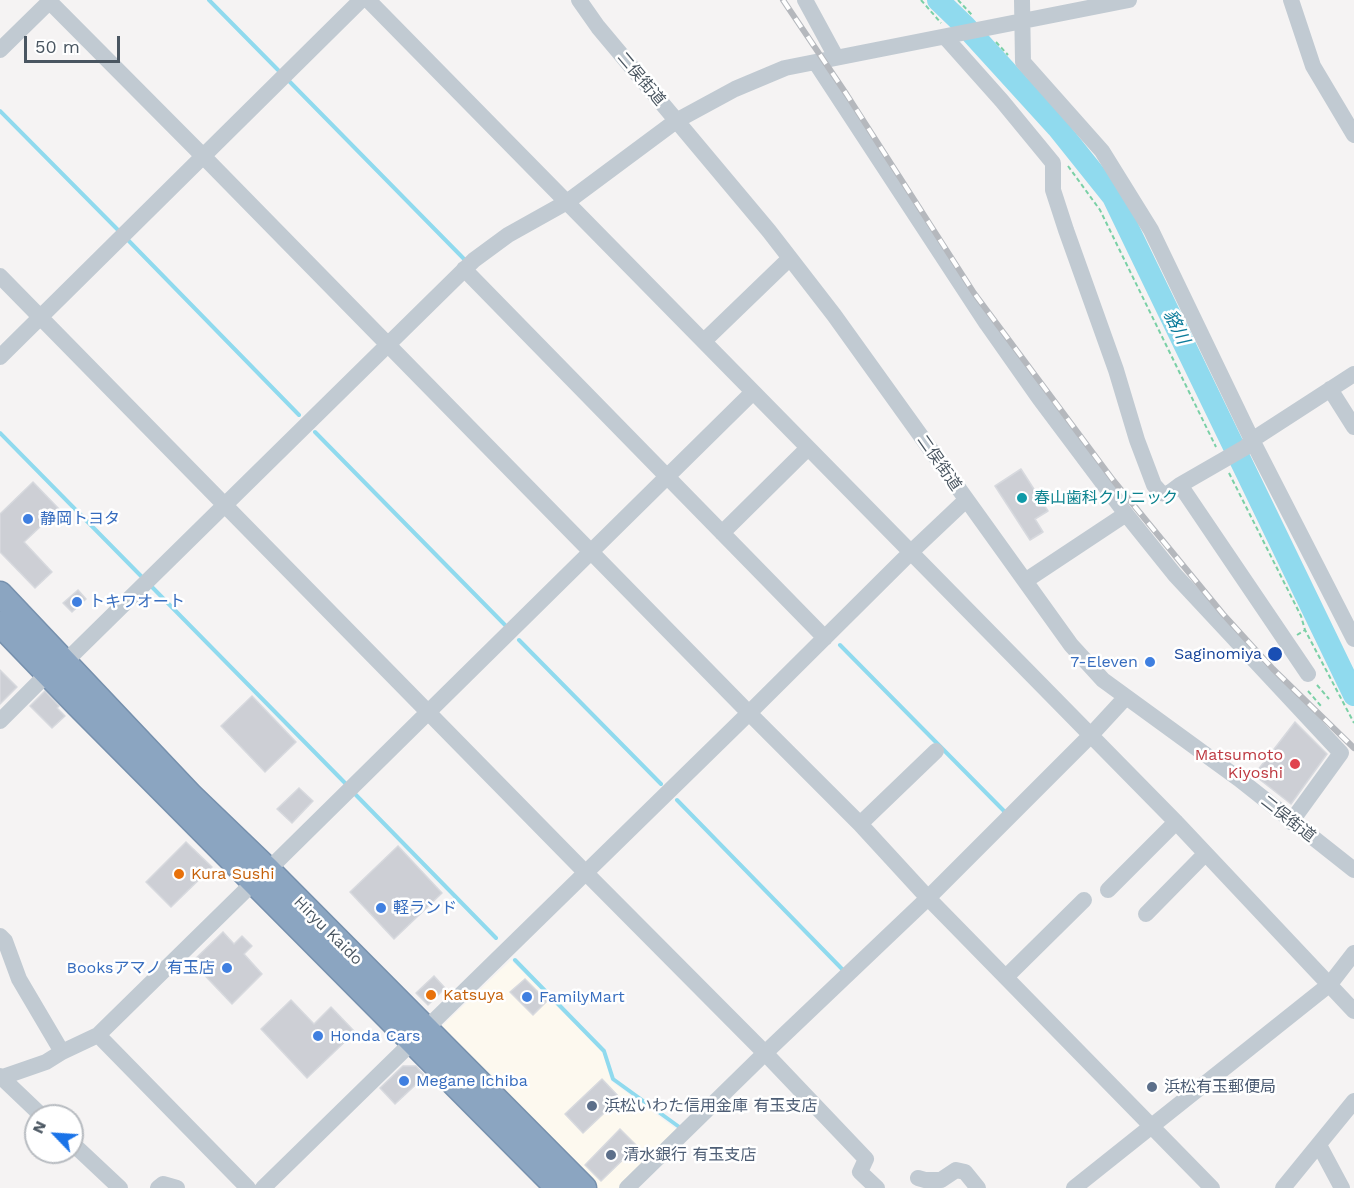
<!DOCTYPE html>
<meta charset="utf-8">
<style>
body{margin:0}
#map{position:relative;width:1354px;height:1188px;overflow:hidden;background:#f5f3f3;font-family:"Work Sans",sans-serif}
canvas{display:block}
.north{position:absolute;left:24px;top:1104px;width:60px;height:60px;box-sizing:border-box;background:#fff;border:2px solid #b7bbc0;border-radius:50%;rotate:295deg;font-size:16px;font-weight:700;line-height:24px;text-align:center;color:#4a5661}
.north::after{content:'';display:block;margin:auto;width:21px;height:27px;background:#1a73e8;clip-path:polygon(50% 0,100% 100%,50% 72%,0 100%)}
.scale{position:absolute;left:24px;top:36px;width:96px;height:27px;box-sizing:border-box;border:3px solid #4a5661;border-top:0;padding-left:8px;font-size:18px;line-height:21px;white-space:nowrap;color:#4a5661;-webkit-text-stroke:4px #fff;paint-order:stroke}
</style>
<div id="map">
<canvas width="1354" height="1188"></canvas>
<div class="north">N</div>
<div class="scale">50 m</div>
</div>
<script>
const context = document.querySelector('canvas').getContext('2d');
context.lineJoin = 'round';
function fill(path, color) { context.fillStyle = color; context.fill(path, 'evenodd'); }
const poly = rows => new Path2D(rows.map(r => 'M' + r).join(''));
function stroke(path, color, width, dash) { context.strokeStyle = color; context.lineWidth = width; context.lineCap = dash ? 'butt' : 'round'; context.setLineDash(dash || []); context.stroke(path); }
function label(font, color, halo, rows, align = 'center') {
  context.font = font + ' "Work Sans","Noto Sans JP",sans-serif'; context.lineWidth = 5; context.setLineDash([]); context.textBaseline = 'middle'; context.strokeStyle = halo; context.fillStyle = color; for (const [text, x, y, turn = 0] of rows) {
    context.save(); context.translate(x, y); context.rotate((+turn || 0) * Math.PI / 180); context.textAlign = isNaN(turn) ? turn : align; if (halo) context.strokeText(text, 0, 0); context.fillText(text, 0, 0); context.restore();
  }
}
fill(poly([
 [511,960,603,1053,611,1081,680,1132,623,1188,597,1188,442,1026]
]), '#fdf9ef');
stroke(poly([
 [209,0,280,72],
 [288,80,466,261],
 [0,111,119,231],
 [126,238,299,415],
 [315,432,505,625],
 [0,433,141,576],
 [151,586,346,784],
 [519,640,661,784],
 [840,645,1005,812,1004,813],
 [354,793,496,938],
 [677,800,843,970],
 [515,960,604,1051,613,1079,682,1129]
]), '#90daee', 4);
stroke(poly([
 [938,0,965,26,1057,127,1113,197,1354,695]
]), '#90daee', 22);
const building = poly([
 [1021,469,1048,511,1035,519,1043,532,1030,540,995,486,1021,469],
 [33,482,59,509,24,542,52,572,35,588,0,552,0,514,33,482],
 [78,590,86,599,72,612,63,603,78,590],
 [0,670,17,687,0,704,0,670],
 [45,691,59,706,57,708,65,716,52,728,30,706,45,691],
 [252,696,296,742,265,772,221,726,252,696],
 [1295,722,1327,754,1291,804,1254,775,1295,722],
 [299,788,313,801,292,823,277,809,299,788],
 [186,842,212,867,171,907,146,882,186,842],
 [398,846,442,893,394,939,350,892,398,846],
 [223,932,234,944,242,936,252,946,244,954,262,974,232,1004,192,962,223,932],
 [434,976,445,988,428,1005,416,993,434,976],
 [525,979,547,1001,533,1015,510,992,525,979],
 [291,1000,314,1024,331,1007,355,1032,307,1078,261,1029,291,1000],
 [403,1066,416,1066,425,1076,395,1104,380,1088,403,1066],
 [602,1079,620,1098,583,1133,565,1114,602,1079],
 [620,1129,637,1146,601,1181,585,1165,620,1129]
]);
fill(building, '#cdcfd5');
stroke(building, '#d7d9de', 1.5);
const highway = poly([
 [0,594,191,796,268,870,584,1188],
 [0,624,78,705,558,1188]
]);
stroke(highway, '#7690ad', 27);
stroke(poly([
 [921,0,941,23],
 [958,0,972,15],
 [996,42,1008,55],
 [1068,166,1100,210,1216,447],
 [1229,473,1301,616,1305,630],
 [1297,635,1305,630,1354,723],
 [1317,685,1329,699],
 [1308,691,1321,706]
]), '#7ad0a6', 2, [4.5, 3]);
stroke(poly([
 [48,0,203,156,749,713,860,824,928,898,1212,1188],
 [368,0,1176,822,1354,1011],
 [579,0,598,27,769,231,834,315,1071,645,1103,680,1239,779,1354,870],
 [805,0,836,57],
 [1022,0,1023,62,1102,151,1151,230,1252,440,1354,639],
 [1291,0,1313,66,1354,135],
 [945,37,1002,101,1053,163,1053,190,1066,230,1116,370,1137,440,1154,485,1161,493,1168,494,1180,485,1246,447,1252,440,1354,374],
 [0,50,51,0],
 [816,63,987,324,1039,398,1126,514],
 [464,269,825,638],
 [0,276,585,872,765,1053,866,1159,860,1172,877,1188],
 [704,341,789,259],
 [0,357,361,0],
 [1330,389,1354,427],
 [1180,485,1308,674],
 [722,533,808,448],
 [1025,581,1126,514,1175,575,1341,753,1291,822],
 [0,721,48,673,64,663,474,260,508,235,567,202,676,121,735,89,785,68,1129,0],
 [860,824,936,751],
 [268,870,753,392],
 [1108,890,1176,822],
 [1146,914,1205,854],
 [0,936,5,941,19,979,62,1052],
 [1006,977,1084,900],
 [98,1035,248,1188],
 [0,1076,42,1116],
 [0,1078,46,1062,62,1052,98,1035,254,882],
 [72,1143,120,1188],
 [1319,1145,1342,1188],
 [918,1178,925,1180,941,1180,956,1170,965,1172,978,1188],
 [158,1188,163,1184,177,1188],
 [263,1188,749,713,911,552,966,500],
 [627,1188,765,1053,928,898,1090,736,1126,697],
 [1074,1188,1330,984,1354,953],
 [1283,1188,1354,1101]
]), '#c1cad2', 16);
stroke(highway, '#8ba5c1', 24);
const rail = poly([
 [783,0,847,95,974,293,1113,480,1223,614,1273,669,1354,748]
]);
stroke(rail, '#b5b8bd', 6);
stroke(rail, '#fff', 4, [11]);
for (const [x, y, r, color] of [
 [1022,498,6,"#0f9aa8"],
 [28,519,6,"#3f7fe0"],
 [77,602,6,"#3f7fe0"],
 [1275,654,8,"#1a4fb4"],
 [1150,662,6,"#3f7fe0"],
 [1295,764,6,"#e0444e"],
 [179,874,6,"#e8710a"],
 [381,908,6,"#3f7fe0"],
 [227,968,6,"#3f7fe0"],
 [431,995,6,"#e8710a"],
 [527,997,6,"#3f7fe0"],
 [318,1036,6,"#3f7fe0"],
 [404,1081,6,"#3f7fe0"],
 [1152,1087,6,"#5c6f8a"],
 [592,1106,6,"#5c6f8a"],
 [611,1155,6,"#5c6f8a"]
]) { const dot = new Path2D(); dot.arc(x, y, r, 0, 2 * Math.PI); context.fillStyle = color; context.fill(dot); stroke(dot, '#fff', 2); }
label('16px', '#4a5661', '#fff', [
 ["二俣街道",641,79,50],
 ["二俣街道",939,463,55],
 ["二俣街道",1288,819,38],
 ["Hiryu Kaido",328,931,45]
]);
label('16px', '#0d838f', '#fff', [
 ["春山歯科クリニック",1034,498]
], 'left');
label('16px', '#366cbe', '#fff', [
 ["静岡トヨタ",40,519],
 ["トキワオート",89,602],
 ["7-Eleven",1138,662,"right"],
 ["軽ランド",393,908],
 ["Booksアマノ 有玉店",215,968,"right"],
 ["FamilyMart",539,997],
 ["Honda Cars",330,1036],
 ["Megane Ichiba",416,1081]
], 'left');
label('16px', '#164399', '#fff', [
 ["Saginomiya",1262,654]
], 'right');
label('16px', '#be3a42', '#fff', [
 ["Matsumoto",1283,755],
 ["Kiyoshi",1283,773]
], 'right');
label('16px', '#c56008', '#fff', [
 ["Kura Sushi",191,874],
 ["Katsuya",443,995]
], 'left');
label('16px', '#4e5e75', '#fff', [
 ["浜松有玉郵便局",1164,1087],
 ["浜松いわた信用金庫 有玉支店",604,1106],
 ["清水銀行 有玉支店",623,1155]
], 'left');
label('italic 18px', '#0c7c9b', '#fff', [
 ["貉川",1176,327,64]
]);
</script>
